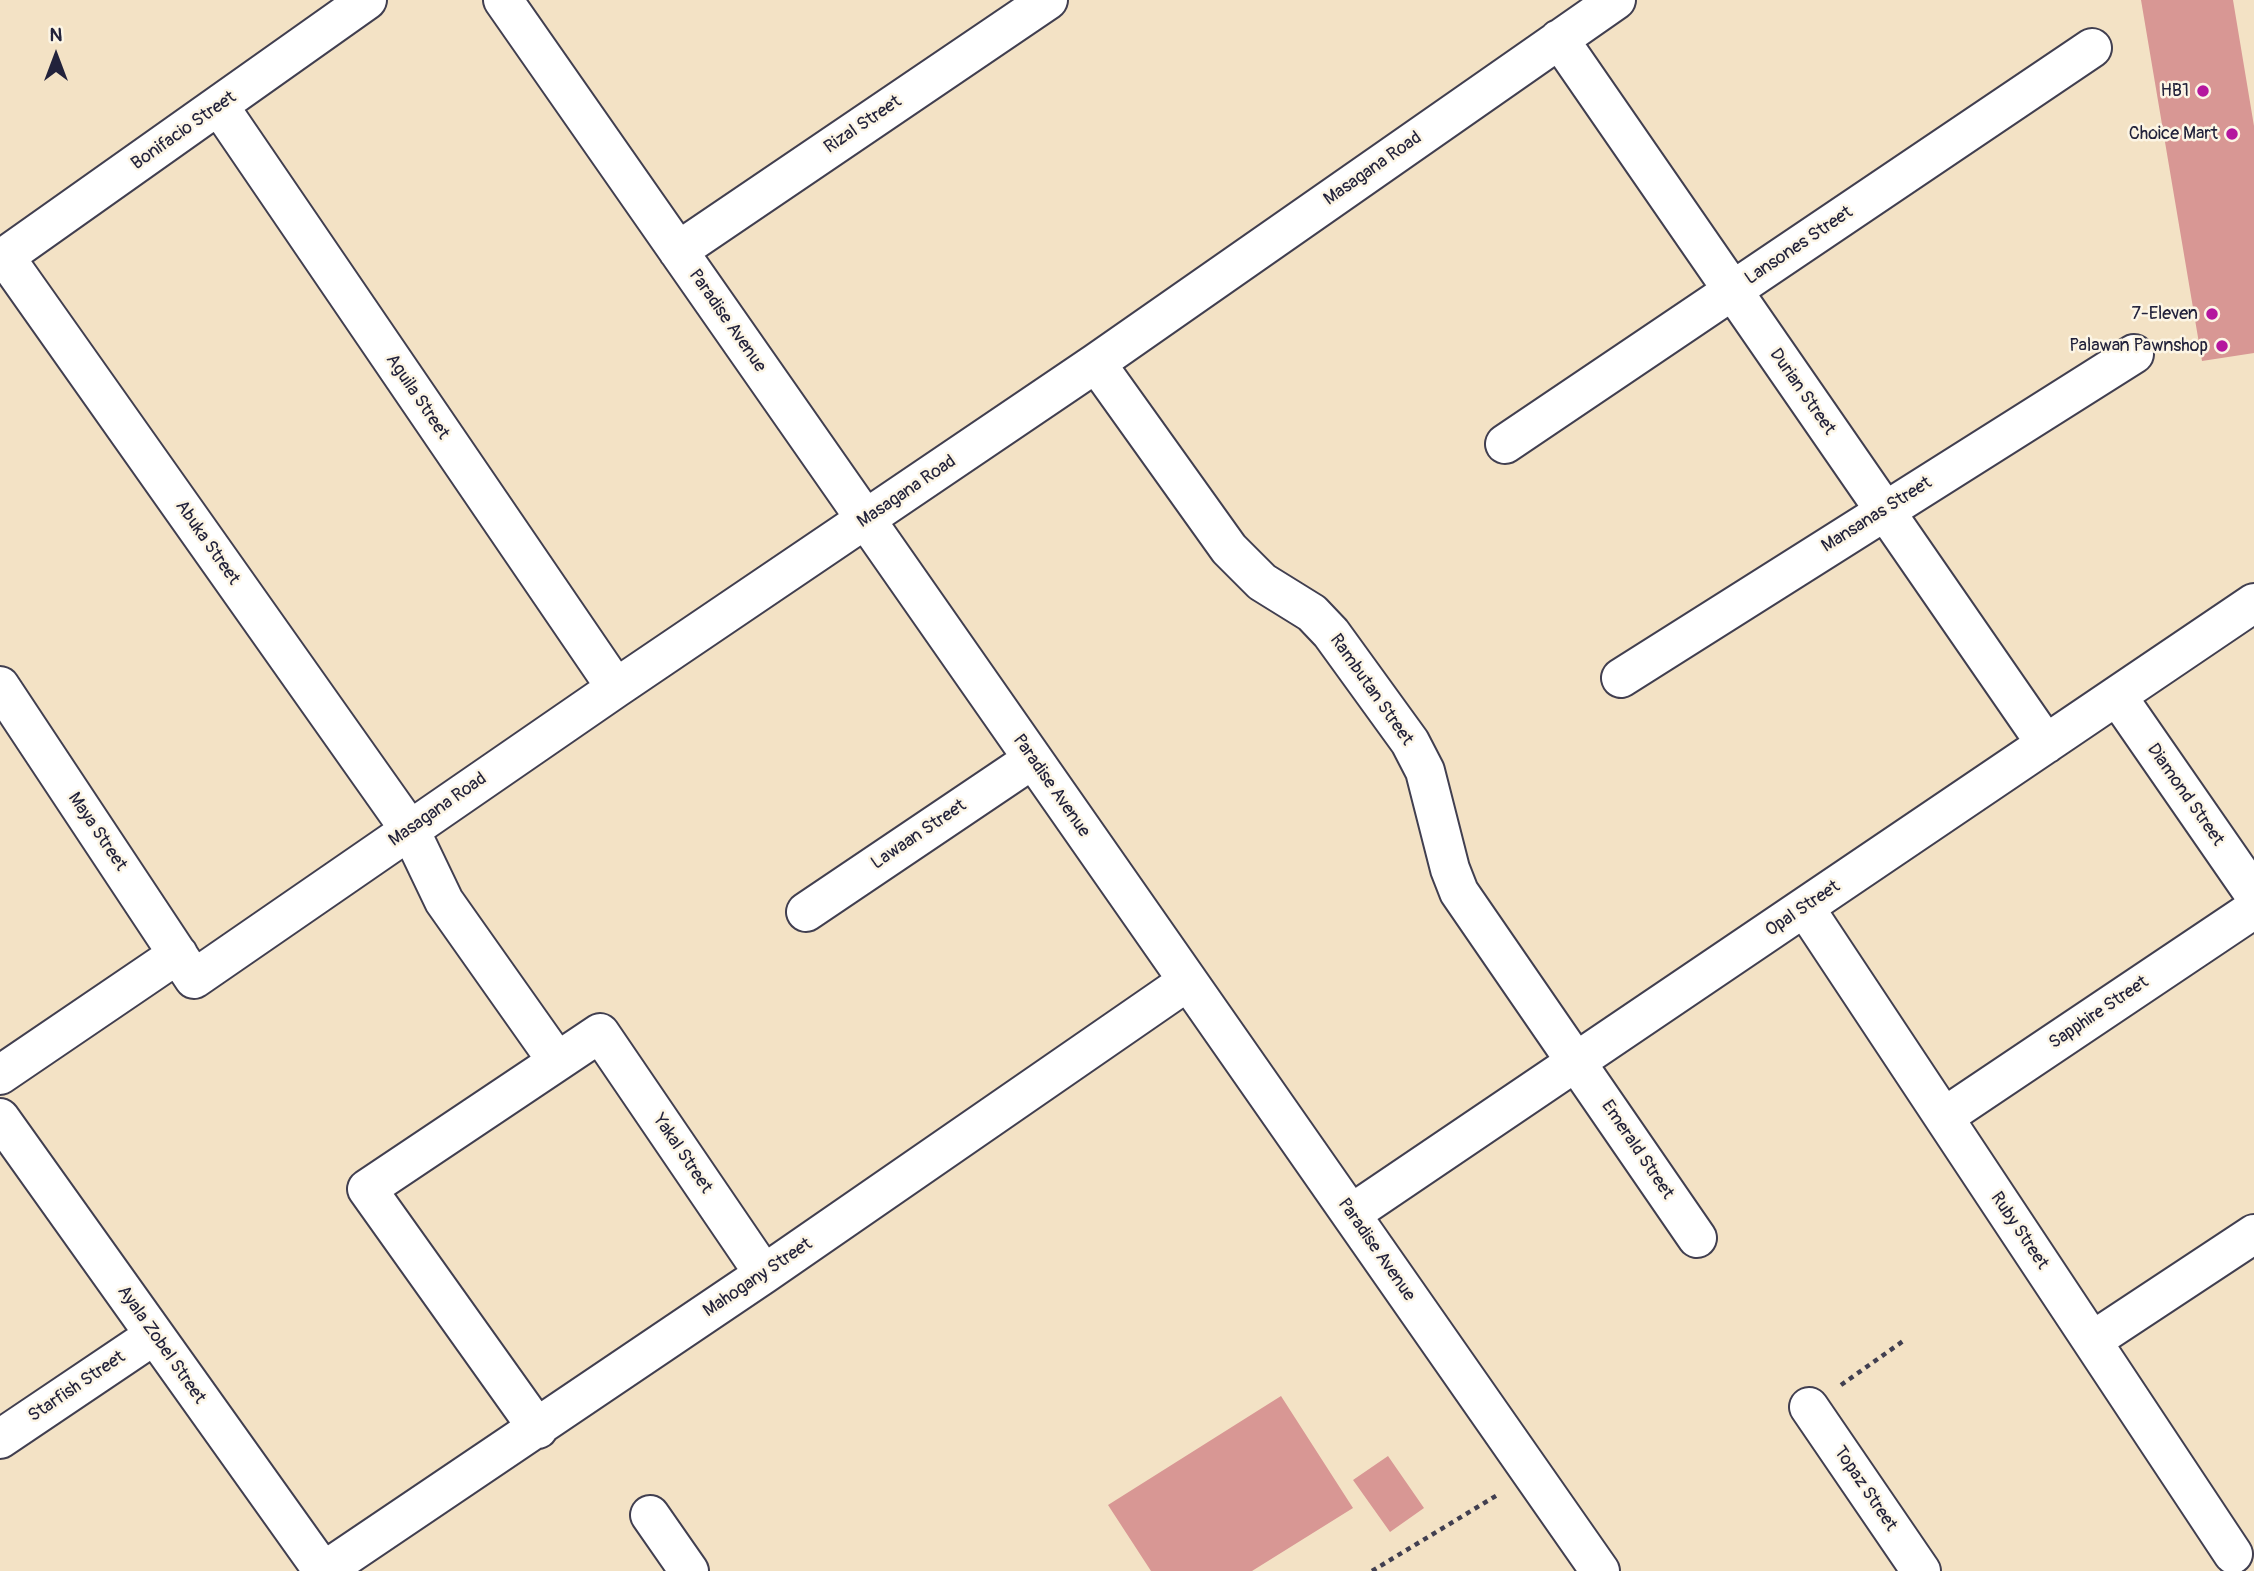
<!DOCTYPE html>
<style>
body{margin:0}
#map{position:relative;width:2254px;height:1571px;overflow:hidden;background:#f3e2c5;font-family:Pangolin,sans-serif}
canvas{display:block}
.north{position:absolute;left:21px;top:21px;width:70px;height:70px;-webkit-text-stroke:5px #fcf5e5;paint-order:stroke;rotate:0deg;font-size:19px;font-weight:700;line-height:28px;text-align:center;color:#22223b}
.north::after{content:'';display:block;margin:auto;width:24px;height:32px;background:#22223b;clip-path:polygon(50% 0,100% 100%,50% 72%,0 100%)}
</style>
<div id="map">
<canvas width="2254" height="1571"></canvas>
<div class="north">N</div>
</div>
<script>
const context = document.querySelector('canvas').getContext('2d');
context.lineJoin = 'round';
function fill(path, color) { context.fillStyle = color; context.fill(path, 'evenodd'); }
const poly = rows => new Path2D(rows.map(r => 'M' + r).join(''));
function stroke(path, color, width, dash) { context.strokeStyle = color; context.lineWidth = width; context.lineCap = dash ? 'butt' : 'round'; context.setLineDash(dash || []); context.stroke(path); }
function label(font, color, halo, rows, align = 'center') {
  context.font = font + ' Pangolin,sans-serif'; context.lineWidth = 5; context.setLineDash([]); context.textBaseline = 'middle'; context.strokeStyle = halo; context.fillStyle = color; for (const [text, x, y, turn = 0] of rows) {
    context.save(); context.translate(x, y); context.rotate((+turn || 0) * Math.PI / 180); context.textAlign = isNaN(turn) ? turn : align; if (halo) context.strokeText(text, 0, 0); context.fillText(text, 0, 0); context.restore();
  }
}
fill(poly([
 [2141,0,2233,0,2254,126,2254,353,2202,361],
 [1281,1396,1353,1508,1252,1571,1151,1571,1108,1505],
 [1388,1456,1424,1508,1390,1532,1353,1480]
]), '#d89794');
const minor = poly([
 [503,0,1600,1571],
 [1559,39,2046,744],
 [219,106,616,688],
 [678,251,1048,0],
 [5,257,410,830,444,901,557,1061],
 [0,260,367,0],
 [1096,363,1229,549,1262,582,1312,613,1331,633,1410,742,1425,771,1450,869,1459,892,1697,1238],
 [1505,444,2092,48],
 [1621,678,2134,354],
 [0,686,194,979,616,688,1096,363,1616,0],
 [2117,696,2254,894],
 [1805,908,2233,1554],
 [806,912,1033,759],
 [0,1075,178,954],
 [1944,1117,2254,909],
 [0,1118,323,1571],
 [1351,1214,2254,603],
 [2092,1341,2254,1234],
 [1809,1407,1921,1571],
 [538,1429,367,1189,600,1033,764,1274],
 [0,1439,153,1336],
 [650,1515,689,1571],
 [324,1571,764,1274,1188,981]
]);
stroke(minor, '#413f50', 42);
stroke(poly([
 [1841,1385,1906,1339],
 [1372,1571,1499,1494]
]), '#413f50', 4.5, [5, 5]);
stroke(minor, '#fff', 38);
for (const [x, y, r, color] of [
 [2203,91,7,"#b5179e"],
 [2232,134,7,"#b5179e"],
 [2212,314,7,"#b5179e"],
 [2222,346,7,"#b5179e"]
]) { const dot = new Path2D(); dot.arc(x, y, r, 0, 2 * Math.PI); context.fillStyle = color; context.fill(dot); stroke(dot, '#fcf5e5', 2.5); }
label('18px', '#22223b', '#fcf5e5', [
 ["HB1",2189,91],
 ["Choice Mart",2218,134],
 ["7-Eleven",2198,314],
 ["Palawan Pawnshop",2208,346]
], 'right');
label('18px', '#22223b', '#fcf5e5', [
 ["Rizal Street",863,125,-34],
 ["Bonifacio Street",184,131,-35],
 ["Masagana Road",1373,169,-35],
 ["Lansones Street",1799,246,-34],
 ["Paradise Avenue",727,321,55],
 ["Durian Street",1802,392,55],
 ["Aguila Street",417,397,56],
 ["Masagana Road",907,492,-34],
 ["Mansanas Street",1877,515,-32],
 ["Abuka Street",207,543,55],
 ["Rambutan Street",1371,690,55],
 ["Paradise Avenue",1051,786,55],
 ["Diamond Street",2185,795,55],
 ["Masagana Road",438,810,-35],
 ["Maya Street",97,832,56],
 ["Lawaan Street",919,835,-34],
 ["Opal Street",1803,909,-34],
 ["Sapphire Street",2099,1013,-34],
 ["Emerald Street",1637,1150,56],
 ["Yakal Street",682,1154,56],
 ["Ruby Street",2019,1231,56],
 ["Paradise Avenue",1376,1250,55],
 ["Mahogany Street",758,1278,-34],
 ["Ayala Zobel Street",161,1345,55],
 ["Starfish Street",77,1387,-34],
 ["Topaz Street",1865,1489,56]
]);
</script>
